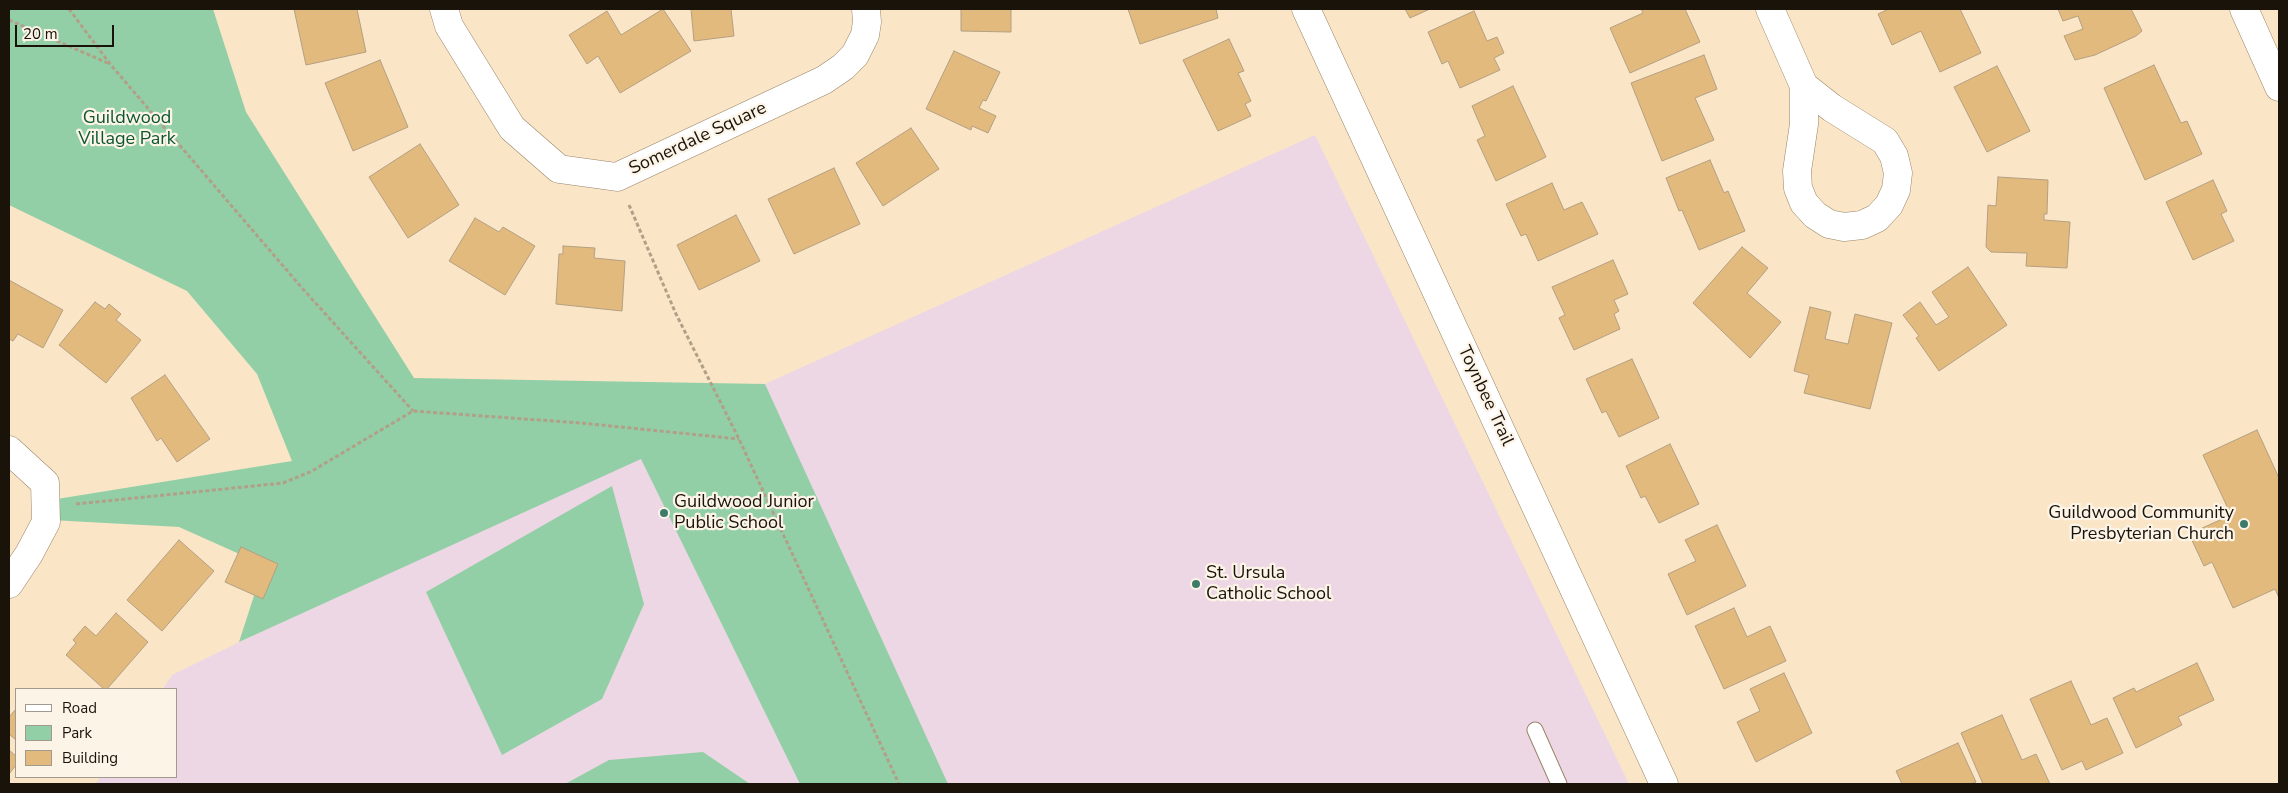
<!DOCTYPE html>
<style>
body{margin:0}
#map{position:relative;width:2288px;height:793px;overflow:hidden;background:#fae5c7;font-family:"Nunito Sans",sans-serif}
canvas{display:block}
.frame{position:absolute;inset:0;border:10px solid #1a1309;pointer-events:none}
.legend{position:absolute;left:15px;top:688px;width:162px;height:90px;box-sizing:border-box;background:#fdf4e8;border:1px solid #a29a8f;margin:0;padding:6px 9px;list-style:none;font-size:15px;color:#1a1309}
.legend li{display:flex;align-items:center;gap:10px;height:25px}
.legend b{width:25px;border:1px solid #a29a8f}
.scale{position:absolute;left:15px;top:25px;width:99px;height:22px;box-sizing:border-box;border:2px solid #1a1309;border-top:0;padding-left:6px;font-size:15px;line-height:18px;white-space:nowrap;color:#1a1309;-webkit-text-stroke:4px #fdf4e8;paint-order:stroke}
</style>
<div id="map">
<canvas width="2288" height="793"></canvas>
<div class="frame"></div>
<ul class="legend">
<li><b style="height:6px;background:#fff"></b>Road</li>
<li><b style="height:14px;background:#93cfa6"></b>Park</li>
<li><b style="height:14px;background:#e3ba7d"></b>Building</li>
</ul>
<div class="scale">20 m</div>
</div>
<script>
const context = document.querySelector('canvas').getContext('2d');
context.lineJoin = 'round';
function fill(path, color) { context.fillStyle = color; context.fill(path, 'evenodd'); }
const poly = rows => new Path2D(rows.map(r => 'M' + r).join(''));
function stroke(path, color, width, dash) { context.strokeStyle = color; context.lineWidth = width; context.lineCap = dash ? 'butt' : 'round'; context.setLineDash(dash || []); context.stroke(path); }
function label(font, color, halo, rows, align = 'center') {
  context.font = font + ' "Nunito Sans",sans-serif'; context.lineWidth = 4.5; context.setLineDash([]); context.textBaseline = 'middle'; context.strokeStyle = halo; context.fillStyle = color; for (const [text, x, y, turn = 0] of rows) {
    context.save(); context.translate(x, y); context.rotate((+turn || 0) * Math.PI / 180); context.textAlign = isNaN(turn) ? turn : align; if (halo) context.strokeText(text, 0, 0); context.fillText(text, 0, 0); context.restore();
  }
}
fill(poly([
 [1315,135,1629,784,95,784,101,777,176,777,176,689,163,689,172,675,765,384]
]), '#edd7e4');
fill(poly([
 [9,9,213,9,246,112,414,378,765,384,948,784,800,784,641,459,239,642,264,565,179,527,51,520,57,499,292,461,257,374,187,291,9,205],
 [612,486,644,604,602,699,502,755,426,592],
 [703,752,750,784,565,784,609,760]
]), '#93cfa6');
const building = poly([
 [294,9,357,9,366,52,306,65,294,9],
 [663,9,691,51,620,93,598,56,587,64,569,35,607,11,621,35,663,9],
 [691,9,731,9,734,36,694,41,691,9],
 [961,9,1011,9,1011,32,961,31,961,9],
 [1128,9,1216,9,1218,18,1140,44,1128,9],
 [1405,9,1430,9,1410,18,1405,9],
 [1641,9,1685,9,1700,42,1630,73,1610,28,1643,13,1641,9],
 [1889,9,1960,9,1981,53,1940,72,1921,31,1892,45,1878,14,1889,9],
 [2058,9,2131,9,2142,31,2136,36,2095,55,2075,60,2064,36,2083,29,2078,16,2063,21,2058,9],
 [1474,11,1487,41,1497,37,1504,53,1494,58,1500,70,1460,88,1448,61,1442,64,1428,32,1474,11],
 [1229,39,1244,71,1238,73,1251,101,1245,104,1251,116,1218,131,1183,60,1229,39],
 [954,51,1000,72,986,101,983,100,979,108,996,116,988,133,972,126,971,130,926,109,954,51],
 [1704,55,1717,89,1695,98,1714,140,1662,161,1631,83,1704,55],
 [380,60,408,127,353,151,325,83,380,60],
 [2154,65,2181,123,2187,121,2202,154,2145,180,2104,88,2154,65],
 [1997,66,2030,131,1987,152,1954,87,1997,66],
 [1513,86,1546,157,1496,181,1477,140,1485,136,1472,106,1513,86],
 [911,128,939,169,883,206,856,163,911,128],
 [420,144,459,205,408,238,369,177,420,144],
 [1710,160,1724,193,1728,191,1745,231,1699,250,1682,210,1679,211,1666,178,1710,160],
 [834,168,860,224,794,254,768,199,834,168],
 [1998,177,2048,180,2047,214,2044,214,2044,220,2070,222,2067,268,2026,266,2027,253,1991,252,1986,247,1988,205,1996,206,1998,177],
 [2213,180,2227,211,2221,214,2234,241,2193,260,2166,202,2213,180],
 [1552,183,1564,210,1582,202,1598,234,1538,261,1526,234,1521,236,1506,204,1552,183],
 [736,215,760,261,699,290,677,245,736,215],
 [475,218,499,232,503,227,535,246,505,295,449,261,475,218],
 [563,246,595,248,594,258,625,261,622,311,556,304,559,254,563,254,563,246],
 [1742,247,1768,268,1747,293,1781,322,1750,358,1693,303,1742,247],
 [1613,260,1628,294,1614,300,1619,311,1614,314,1620,329,1574,350,1559,318,1565,315,1552,287,1613,260],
 [1968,267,2007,325,1939,371,1916,338,1919,336,1903,315,1920,302,1936,325,1949,317,1932,292,1968,267],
 [9,280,63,310,43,348,18,334,13,341,9,339,9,280],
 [95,302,105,309,109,304,121,314,116,320,141,340,106,383,59,345,95,302],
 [1810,307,1831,312,1825,339,1848,344,1855,314,1892,323,1870,409,1804,393,1809,375,1794,371,1810,307],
 [1632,359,1659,418,1619,437,1606,411,1602,413,1586,379,1632,359],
 [165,375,210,439,177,462,161,438,157,441,131,398,165,375],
 [2257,430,2279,478,2279,598,2275,589,2233,608,2212,562,2204,566,2189,534,2231,515,2203,455,2257,430],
 [1670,444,1699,504,1659,523,1645,496,1641,498,1626,466,1670,444],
 [1717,525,1746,586,1687,615,1668,574,1696,561,1685,540,1717,525],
 [179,540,214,571,162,631,127,600,179,540],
 [241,547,278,564,263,599,225,582,241,547],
 [1734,608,1747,637,1770,626,1786,661,1724,689,1695,626,1734,608],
 [116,613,148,642,107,689,104,689,66,655,76,643,73,640,85,626,96,636,116,613],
 [2197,663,2214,700,2178,717,2182,725,2136,748,2113,698,2134,688,2136,692,2197,663],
 [1784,673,1812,733,1756,762,1737,722,1760,711,1750,689,1784,673],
 [2071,681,2091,725,2107,718,2123,753,2086,770,2082,761,2062,770,2030,699,2071,681],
 [16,709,16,740,9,734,9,717,16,709],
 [2002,715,2022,760,2036,754,2050,784,1983,784,1961,733,2002,715],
 [1958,743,1976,782,1970,784,1902,784,1896,771,1958,743],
 [9,750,16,756,16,765,9,774,9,750]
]);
fill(building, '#e3ba7d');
stroke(building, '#b39f82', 1);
const lane = poly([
 [1535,730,1559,784]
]);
const street = poly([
 [444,9,449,26,512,128,559,169,617,177,824,80,843,67,855,55,865,35,867,22,866,9],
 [1306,9,1664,784],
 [1770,9,1804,86],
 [1804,86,1832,108,1885,141,1894,156,1898,173,1896,190,1889,205,1877,218,1862,225,1844,227,1829,224,1815,215,1804,203,1798,188,1797,171,1804,124,1804,86],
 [9,450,45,483,46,522,29,554,9,584]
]);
const secondary = poly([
 [2244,9,2279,87]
]);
stroke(lane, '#988569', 17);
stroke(street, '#988569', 29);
stroke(secondary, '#988569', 29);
stroke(poly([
 [69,9,110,64,302,288,413,411],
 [9,20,110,64],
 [629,205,676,314,739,439,899,784],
 [76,504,283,483,312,471,413,411,581,423,739,439]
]), '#b0a088', 3, [4, 2.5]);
stroke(lane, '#fff', 15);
stroke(street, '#fff', 28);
stroke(secondary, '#fff', 28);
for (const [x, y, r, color] of [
 [664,513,5,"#3c7b69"],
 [2244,524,5,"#3c7b69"],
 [1196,584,5,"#3c7b69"]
]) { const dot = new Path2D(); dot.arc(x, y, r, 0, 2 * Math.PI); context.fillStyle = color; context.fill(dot); stroke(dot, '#fdf4e8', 2); }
label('18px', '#0a572f', '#fdf4e8', [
 ["Guildwood",127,119],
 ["Village Park",127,140]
]);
label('18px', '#1a1309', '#fdf4e8', [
 ["Somerdale Square",698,139,-25],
 ["Toynbee Trail",1485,396,65]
]);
label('18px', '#1a1309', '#fdf4e8', [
 ["Guildwood Junior",674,503],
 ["Public School",674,524],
 ["Guildwood Community",2234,514,"right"],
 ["Presbyterian Church",2234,535,"right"],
 ["St. Ursula",1206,574],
 ["Catholic School",1206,595]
], 'left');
</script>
